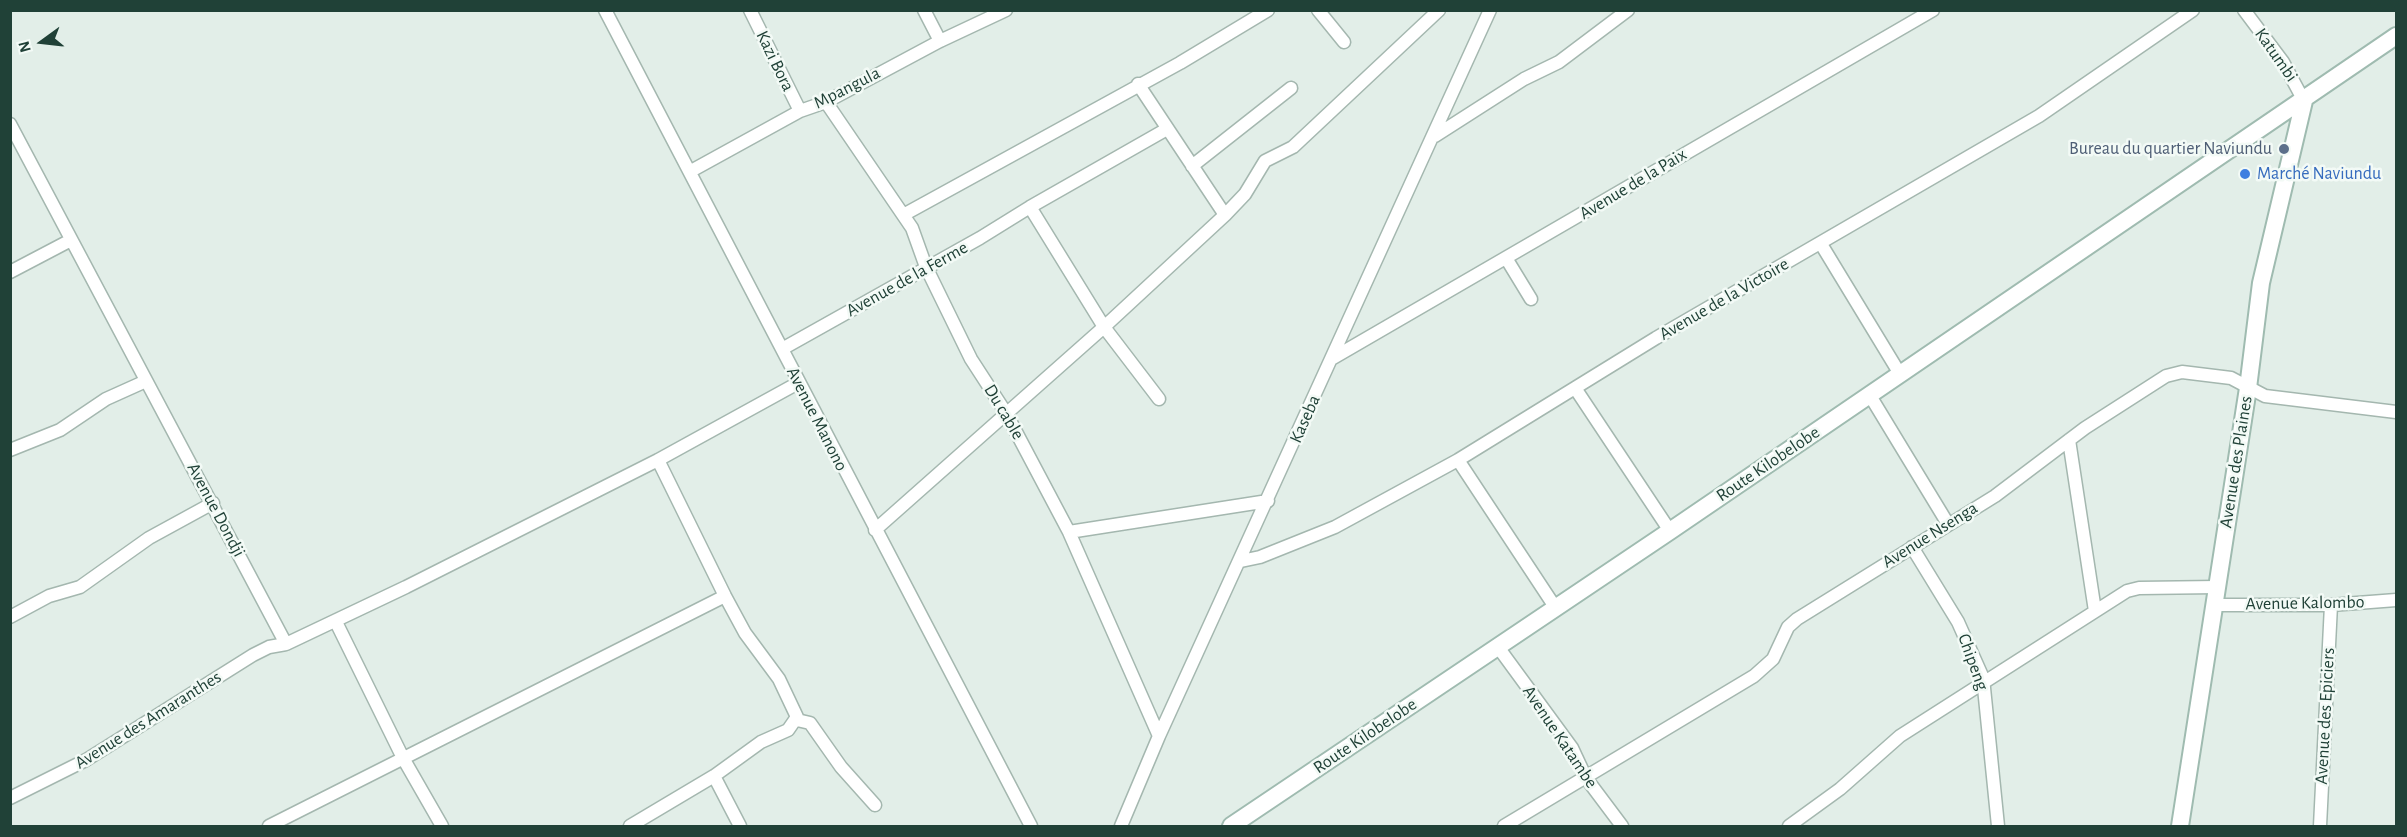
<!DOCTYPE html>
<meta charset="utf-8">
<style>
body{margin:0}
#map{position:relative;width:2407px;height:837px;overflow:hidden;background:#e2eee8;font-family:"Alegreya Sans",sans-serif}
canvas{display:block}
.frame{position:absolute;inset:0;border:12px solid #204137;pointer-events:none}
.north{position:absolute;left:12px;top:12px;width:60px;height:60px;-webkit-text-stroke:4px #f3faf6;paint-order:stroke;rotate:255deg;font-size:16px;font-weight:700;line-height:24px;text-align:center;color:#204137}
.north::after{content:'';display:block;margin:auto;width:21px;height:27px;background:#204137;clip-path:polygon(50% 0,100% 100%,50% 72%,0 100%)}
</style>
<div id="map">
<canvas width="2407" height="837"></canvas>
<div class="frame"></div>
<div class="north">N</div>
</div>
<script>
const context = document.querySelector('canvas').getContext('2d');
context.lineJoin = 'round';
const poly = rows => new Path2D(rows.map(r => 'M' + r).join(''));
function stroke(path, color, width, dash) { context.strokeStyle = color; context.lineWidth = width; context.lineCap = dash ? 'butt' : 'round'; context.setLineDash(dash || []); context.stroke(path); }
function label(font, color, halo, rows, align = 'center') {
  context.font = font + ' "Alegreya Sans",sans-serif'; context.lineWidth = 5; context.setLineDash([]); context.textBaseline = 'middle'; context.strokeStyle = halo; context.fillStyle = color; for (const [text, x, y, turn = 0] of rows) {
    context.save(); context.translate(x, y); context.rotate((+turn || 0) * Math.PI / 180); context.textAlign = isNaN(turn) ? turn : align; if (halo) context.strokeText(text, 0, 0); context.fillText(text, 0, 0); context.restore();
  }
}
const street = poly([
 [605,10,1031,826],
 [750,10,800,111],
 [924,10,940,41],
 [1318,10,1344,42],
 [2244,10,2283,62,2304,101],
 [1138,84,1225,215],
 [826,102,912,228,926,267,971,359,1006,413,1069,532,1159,736],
 [10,124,286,644],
 [1435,136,1524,79,1559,62,1628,10],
 [1192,166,1291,88],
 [691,171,800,111,826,102,940,41,1006,10],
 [1030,207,1104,327,1159,399],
 [905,214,1180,63,1268,10],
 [1821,244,1900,374],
 [1506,258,1531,299],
 [10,272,71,240],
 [782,349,980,238,1030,207,1167,129],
 [1333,358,1933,10],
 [1575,388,1670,531],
 [1869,394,1948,524],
 [2069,440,2095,611],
 [10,450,60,430,106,399,146,381],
 [1458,460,1555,607],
 [875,530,1104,327,1225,215,1245,194,1265,161,1293,147,1439,10],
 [1069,532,1268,501],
 [1912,547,1958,622,1983,678,1998,826],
 [1241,561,1260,557,1335,527,1458,460,1656,338,2039,116,2193,10],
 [2214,605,2331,605,2396,600],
 [10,617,49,596,80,587,149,538,213,503],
 [336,622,403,758,442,826],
 [1498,647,1572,748,1586,778,1622,826],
 [797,720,810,723,841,767,875,805],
 [714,776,740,826],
 [10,798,86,760,253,655,269,647,286,644,406,587,658,460,798,383],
 [269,826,725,596],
 [630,826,714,776,761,742,788,730,797,717,779,679,745,633,725,596,658,460],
 [1121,826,1159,736,1490,10],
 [1504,826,1754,676,1773,659,1788,627,1797,619,1995,496,2085,428,2166,376,2182,372,2231,378,2265,396,2396,412],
 [1789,826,1840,789,1900,736,2127,591,2139,588,2217,587],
 [2320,826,2331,605]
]);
const secondary = poly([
 [1231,826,1670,531,2396,36],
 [2180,826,2248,388,2261,283,2304,101]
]);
stroke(street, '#a4b7af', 15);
stroke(secondary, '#9fbbb0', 20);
stroke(street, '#fff', 12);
stroke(secondary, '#fff', 16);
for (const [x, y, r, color] of [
 [2284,149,6,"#5c6f8a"],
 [2245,174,6,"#3f7fe0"]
]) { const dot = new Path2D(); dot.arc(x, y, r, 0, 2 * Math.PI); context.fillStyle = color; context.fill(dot); stroke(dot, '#f3faf6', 2); }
label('18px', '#204137', '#f3faf6', [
 ["Katumbi",2276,55,55],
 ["Kazi Bora",775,61,64],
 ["Mpangula",847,88,-27],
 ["Avenue de la Paix",1633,184,-31],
 ["Avenue de la Ferme",907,279,-29],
 ["Avenue de la Victoire",1724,299,-30],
 ["Du cable",1004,412,59],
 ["Avenue Manono",817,419,63],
 ["Kaseba",1305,419,-66],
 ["Avenue des Plaines",2236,462,-81],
 ["Route Kilobelobe",1768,464,-34],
 ["Avenue Dondji",216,510,62],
 ["Avenue Nsenga",1930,535,-32],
 ["Avenue Kalombo",2305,603,-1],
 ["Chipeng",1973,662,70],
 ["Avenue des Epiciers",2325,716,-87],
 ["Avenue des Amaranthes",148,720,-32],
 ["Route Kilobelobe",1365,736,-34],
 ["Avenue Katambe",1560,737,56]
]);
label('18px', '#4e5e75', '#f3faf6', [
 ["Bureau du quartier Naviundu",2272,149]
], 'right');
label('18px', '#366cbe', '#f3faf6', [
 ["Marché Naviundu",2257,174]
], 'left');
</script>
